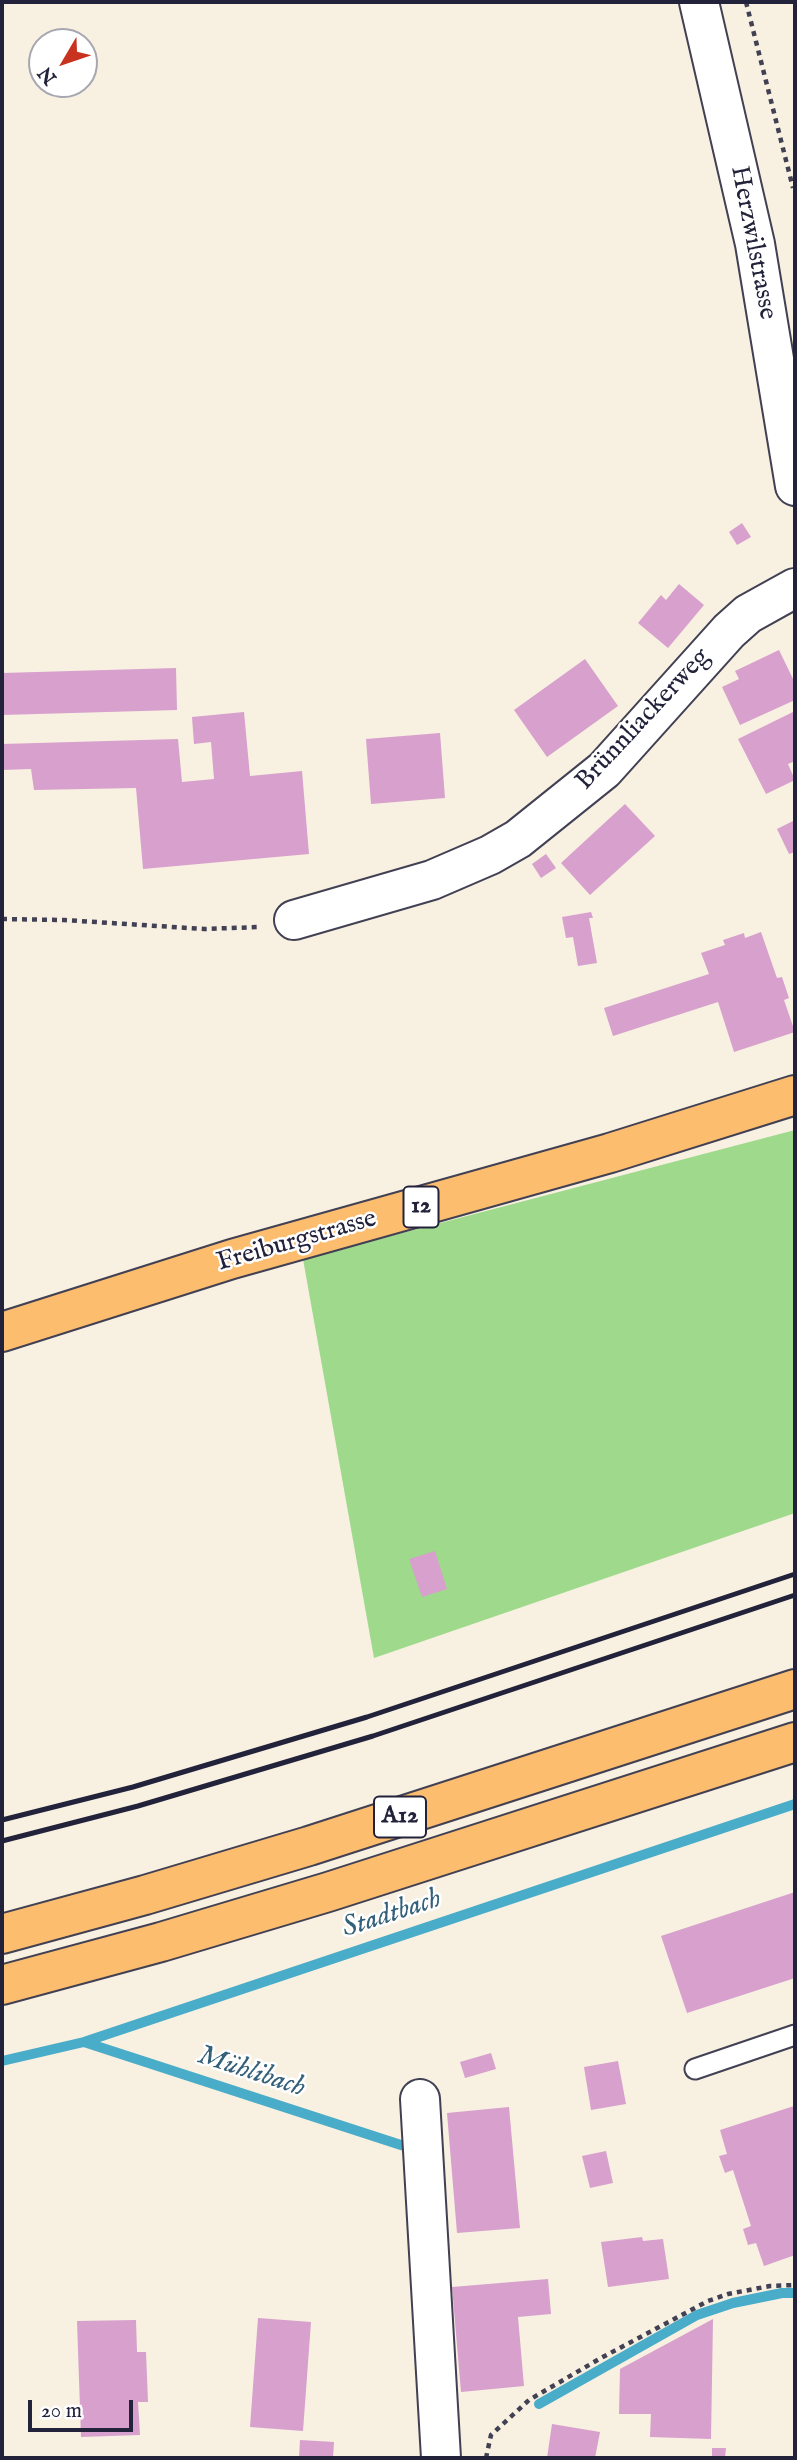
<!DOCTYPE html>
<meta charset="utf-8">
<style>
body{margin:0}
#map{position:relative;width:797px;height:2460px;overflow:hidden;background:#f8f0e1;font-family:"IM FELL English",serif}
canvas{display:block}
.frame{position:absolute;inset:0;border:4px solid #22223b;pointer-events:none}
.north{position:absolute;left:28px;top:28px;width:70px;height:70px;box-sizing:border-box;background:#fff;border:2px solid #a7a7b1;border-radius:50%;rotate:231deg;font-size:19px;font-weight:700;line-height:28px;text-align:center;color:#22223b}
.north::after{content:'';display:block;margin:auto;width:24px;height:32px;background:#c8321e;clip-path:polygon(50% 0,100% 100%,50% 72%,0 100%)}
.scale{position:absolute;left:28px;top:2400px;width:105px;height:32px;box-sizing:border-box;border:4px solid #22223b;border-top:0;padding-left:9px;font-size:21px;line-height:24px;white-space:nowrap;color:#22223b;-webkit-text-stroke:5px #fff;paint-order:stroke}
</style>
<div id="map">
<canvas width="797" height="2460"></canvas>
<div class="frame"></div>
<div class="north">N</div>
<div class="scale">20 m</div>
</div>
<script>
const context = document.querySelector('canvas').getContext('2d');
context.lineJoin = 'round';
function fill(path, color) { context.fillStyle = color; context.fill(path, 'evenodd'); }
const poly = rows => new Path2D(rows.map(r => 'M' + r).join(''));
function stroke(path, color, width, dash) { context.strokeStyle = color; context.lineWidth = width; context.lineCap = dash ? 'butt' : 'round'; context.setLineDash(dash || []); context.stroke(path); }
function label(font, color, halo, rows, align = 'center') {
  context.font = font + ' "IM FELL English",serif'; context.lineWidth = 5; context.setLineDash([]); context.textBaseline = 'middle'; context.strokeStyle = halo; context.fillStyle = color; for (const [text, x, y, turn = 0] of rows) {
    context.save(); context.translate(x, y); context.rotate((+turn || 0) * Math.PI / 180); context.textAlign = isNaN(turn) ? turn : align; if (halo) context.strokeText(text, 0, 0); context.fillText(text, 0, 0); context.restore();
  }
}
fill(poly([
 [795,1130,795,1513,374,1658,303,1259]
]), '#9ed98c');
stroke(poly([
 [84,2042,404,2146],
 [2,2061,84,2042,795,1804],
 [539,2404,697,2315,733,2303,782,2293,795,2293]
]), '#49acc8', 10);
fill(poly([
 [742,523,751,537,737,545,729,532],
 [679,584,704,605,668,648,638,623,661,595,666,600],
 [779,650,795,683,795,700,740,725,722,687,739,679,735,671],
 [585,659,618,706,547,757,514,710],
 [176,668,177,710,2,715,2,673],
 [795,711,795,761,788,764,795,780,766,794,738,739],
 [244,712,250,776,302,771,309,854,143,869,136,788,34,790,31,769,2,770,2,744,178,739,182,782,214,779,211,742,194,744,192,717],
 [440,733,445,798,371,804,366,739],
 [625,804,655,836,590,895,561,863],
 [795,820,795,852,789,854,777,829],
 [546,854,556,868,541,878,532,864],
 [591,912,593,918,589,918,597,963,578,966,573,937,566,938,562,917],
 [761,932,777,978,782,977,789,998,784,1000,795,1032,734,1052,718,1002,613,1036,604,1008,709,974,701,953,725,945,723,940,744,933,745,938],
 [435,1551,447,1589,422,1597,409,1559],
 [795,1892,795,1978,687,2013,661,1936],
 [491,2053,496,2069,465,2078,460,2062],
 [618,2061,626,2104,591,2110,584,2067],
 [794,2106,795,2255,764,2266,756,2243,748,2245,743,2229,751,2226,733,2170,725,2173,719,2156,727,2154,720,2130],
 [509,2107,520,2228,457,2233,447,2113],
 [606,2151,613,2183,590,2188,582,2156],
 [642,2237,643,2241,663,2239,669,2279,608,2287,601,2242],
 [548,2279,551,2314,518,2317,524,2386,461,2392,452,2287],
 [258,2318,311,2322,303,2431,250,2427],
 [713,2319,711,2439,650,2437,651,2414,619,2414,620,2369],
 [136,2320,137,2352,146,2352,148,2402,138,2402,140,2435,81,2437,77,2321],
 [552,2424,600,2432,595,2458,547,2458],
 [300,2440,334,2442,333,2458,299,2458],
 [712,2448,726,2448,725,2458,712,2458]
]), '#d7a0cd');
const lane = poly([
 [695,2069,795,2035]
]);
const street = poly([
 [699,2,755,244,795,486],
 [294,920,432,880,490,855,518,839,604,770,729,631,748,614,795,588],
 [420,2099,441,2458]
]);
const primary = poly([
 [2,1332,232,1259,610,1153,795,1095]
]);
const highway = poly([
 [2,1934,145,1895,309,1846,795,1689],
 [2,1985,161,1942,328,1892,795,1742]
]);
stroke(lane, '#424154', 23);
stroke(street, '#424154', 42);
stroke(primary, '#424154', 42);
stroke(highway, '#424154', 42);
stroke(poly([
 [746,2,793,188],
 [2,919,64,920,204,929,260,927],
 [486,2458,491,2435,529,2400,601,2358,708,2301,728,2294,770,2286,795,2285]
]), '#424154', 4.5, [5, 5]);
stroke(lane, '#fff', 19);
stroke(street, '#fff', 38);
stroke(primary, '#fcbd6f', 38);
stroke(highway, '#fcbd6f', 38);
stroke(poly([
 [2,1820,133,1787,367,1717,795,1574],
 [2,1841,138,1806,373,1736,795,1595]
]), '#22223b', 5);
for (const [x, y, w] of [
 [421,1207,35],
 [400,1817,52]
]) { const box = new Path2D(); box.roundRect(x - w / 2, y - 20.5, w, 41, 5); context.fillStyle = '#fff'; context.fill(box); stroke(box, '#22223b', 2); }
label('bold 24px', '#22223b', null, [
 ["12",421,1207],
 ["A12",400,1817]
]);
label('26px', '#22223b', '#fff', [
 ["Herzwilstrasse",752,243,79],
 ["Brünnliackerweg",644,720,-47],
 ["Freiburgstrasse",297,1242,-16]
]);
label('italic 28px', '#34607a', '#fff', [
 ["Stadtbach",392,1915,-18],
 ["Mühlibach",251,2073,18]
]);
</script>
